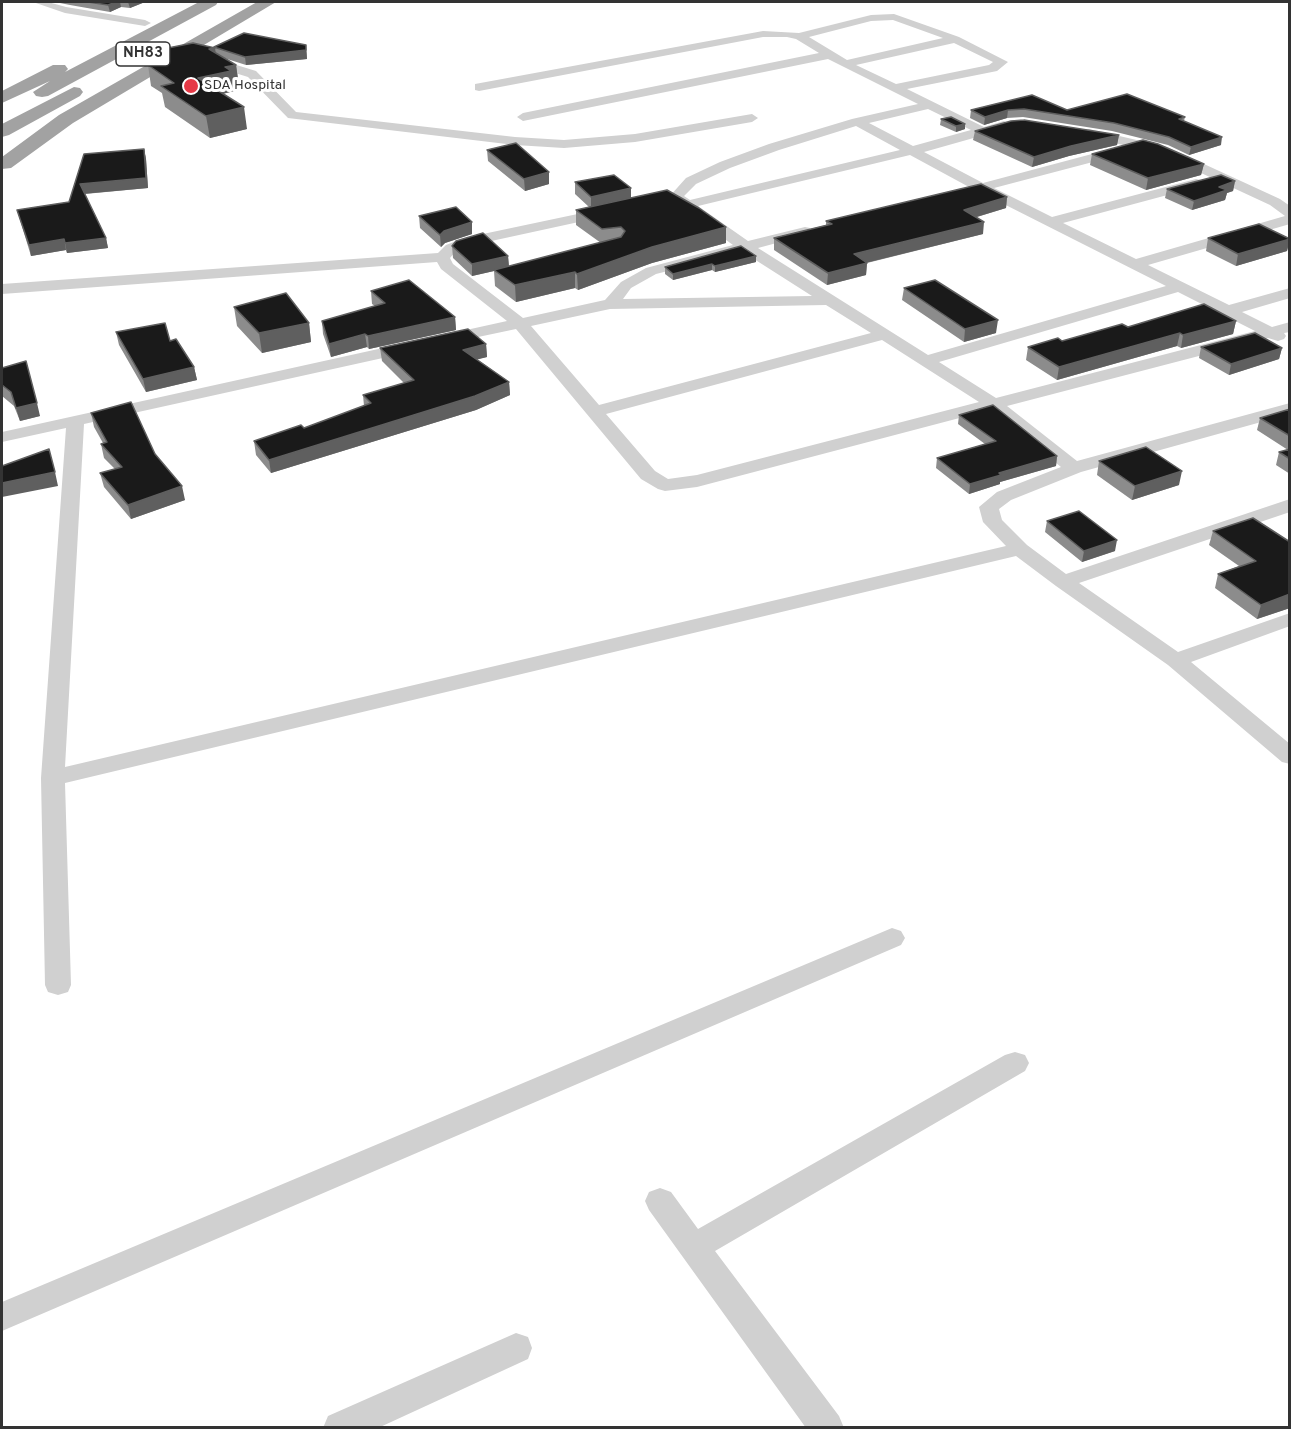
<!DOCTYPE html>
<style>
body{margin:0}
#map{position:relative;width:1291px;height:1429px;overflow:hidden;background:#fff;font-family:Overpass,sans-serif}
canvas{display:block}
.frame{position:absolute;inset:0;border:3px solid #333;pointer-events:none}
</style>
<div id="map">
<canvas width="1291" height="1429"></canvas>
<div class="frame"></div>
</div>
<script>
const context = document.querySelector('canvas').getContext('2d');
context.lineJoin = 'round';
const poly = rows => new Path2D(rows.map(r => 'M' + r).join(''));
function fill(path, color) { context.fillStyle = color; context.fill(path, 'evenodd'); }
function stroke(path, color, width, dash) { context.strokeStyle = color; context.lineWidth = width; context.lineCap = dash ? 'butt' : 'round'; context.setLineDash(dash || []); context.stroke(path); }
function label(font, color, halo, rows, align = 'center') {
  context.font = font + ' Overpass,sans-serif'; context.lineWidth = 6; context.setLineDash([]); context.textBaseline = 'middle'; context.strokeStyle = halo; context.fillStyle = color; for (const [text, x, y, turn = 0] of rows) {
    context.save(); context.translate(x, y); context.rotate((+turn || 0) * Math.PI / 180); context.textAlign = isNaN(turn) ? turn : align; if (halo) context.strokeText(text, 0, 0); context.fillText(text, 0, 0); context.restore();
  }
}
fill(poly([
 [33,2,48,2,66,7,145,20,151,23,145,26,65,13,33,2],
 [894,14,959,37,1008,62,997,71,907,89,984,127,1004,121,1010,125,1009,128,924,152,983,183,1122,146,1127,147,1129,150,1127,153,994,188,1052,217,1196,179,1201,180,1203,183,1201,186,1063,223,1136,259,1285,216,1270,205,1158,153,1084,136,1082,133,1084,130,1089,129,1167,147,1280,199,1290,206,1290,224,1148,265,1229,305,1290,288,1290,298,1242,312,1272,327,1290,322,1290,332,1284,333,1286,336,1284,339,1278,341,1268,338,1007,406,1077,461,1290,403,1290,414,1081,472,1011,500,999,509,1002,520,1027,545,1066,574,1290,499,1290,512,1079,583,1178,652,1290,613,1290,626,1191,662,1290,744,1290,764,1282,762,1168,665,1056,586,1016,556,65,783,71,985,68,992,58,995,48,992,45,985,41,778,66,428,2,442,2,432,410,342,418,347,410,352,84,424,65,767,1006,546,983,522,979,507,997,492,1061,467,990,410,697,487,665,491,658,489,641,479,516,329,445,344,439,342,437,339,439,336,507,321,441,269,437,262,2,294,2,284,438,253,446,245,464,238,606,208,611,209,613,212,611,215,473,245,456,251,450,258,453,264,523,318,605,300,621,282,646,268,733,245,671,200,669,197,686,178,720,162,769,144,852,119,918,104,828,59,523,121,517,117,523,113,819,53,796,39,787,37,763,37,479,91,475,90,475,84,763,31,799,33,871,15,894,14],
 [893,20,943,38,847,60,809,37,871,21,893,20],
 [954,43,993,62,989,65,896,84,856,65,954,43],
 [928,109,971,130,913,146,869,123,928,109],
 [856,126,900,150,690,200,684,196,696,184,730,168,779,150,856,126],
 [910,155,969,187,952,191,950,194,952,197,957,198,980,192,1166,286,928,355,758,248,810,234,812,231,810,228,805,227,748,241,698,206,910,155],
 [743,252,812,296,623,299,631,288,656,274,743,252],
 [1178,292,1255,331,996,398,939,362,1178,292],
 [826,305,871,333,599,405,531,326,610,309,826,305],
 [882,340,979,402,697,475,668,479,655,471,606,414,882,340],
 [207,56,256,71,296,112,515,137,564,140,635,134,752,114,758,118,752,122,635,142,564,148,515,145,288,118,248,77,203,63,201,60,207,56],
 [892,928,901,931,905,938,901,945,2,1331,2,1302,892,928],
 [1015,1052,1025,1055,1029,1063,1025,1071,715,1251,839,1416,844,1428,806,1428,649,1210,645,1201,649,1192,660,1188,671,1192,698,1229,1005,1055,1015,1052],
 [516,1333,528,1337,532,1348,528,1359,378,1428,323,1428,328,1416,516,1333]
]), '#d0d0d0');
fill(poly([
 [199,2,218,2,216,5,48,96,42,97,36,96,33,92,50,81,2,103,2,91,53,65,65,65,68,69,65,72,199,2],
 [257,2,276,2,73,123,11,168,2,169,2,157,59,115,257,2],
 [74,87,80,88,83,92,80,96,9,135,2,137,2,124,74,87]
]), '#a2a2a2');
fill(poly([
 [55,2,145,2,130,8,121,7,110,12,70,5],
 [306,45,307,59,246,65,224,58,236,65,239,86,233,87,234,91,223,94,247,129,210,138,165,107,162,93,151,86,148,65,152,64,150,58,159,56,158,54,164,53,163,49],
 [1032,95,1067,110,1185,117,1184,121,1221,145,1189,155,1168,145,1112,131,1023,117,1007,118,984,125,970,118,971,110],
 [941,119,965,124,965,129,956,132,940,125],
 [975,131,1119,135,1117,145,1069,156,1032,167,973,140],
 [144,149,146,159,148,188,85,194,106,238,108,248,67,253,66,250,31,256,17,210,69,202],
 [487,150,549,184,525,191,488,161],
 [1092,154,1204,164,1201,175,1146,190,1090,165],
 [1235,181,1233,191,1227,193,1225,200,1192,210,1165,198,1167,189],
 [575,182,631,198,726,243,652,263,578,290,575,288,516,302,495,286,494,271,472,276,453,258,452,246,508,256,509,266,601,243,576,225,576,210,589,207,575,194],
 [1007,197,1006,208,977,217,983,234,867,263,866,275,827,285,774,250,774,238,826,225,826,221],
 [419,216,472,234,445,243,441,247,420,228],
 [1208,238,1290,239,1290,240,1287,251,1236,266,1206,251],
 [756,256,756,262,715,272,712,270,673,280,665,274,665,267],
 [904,288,996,333,964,342,902,300],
 [371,291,455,317,456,330,369,349,367,347,331,357,323,334,322,321,375,306,372,304],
 [234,307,309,323,311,342,262,353,237,326],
 [1236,321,1233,334,1181,348,1177,346,1057,380,1026,360,1028,347,1062,341,1128,327],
 [116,332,170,341,194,367,197,380,146,392,119,345],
 [486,344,487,357,477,359,509,382,510,395,476,410,271,473,256,455,254,441,304,428,364,406,363,395,404,383,382,361,380,348],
 [1201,347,1282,348,1279,359,1229,375,1199,358],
 [2,368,40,416,20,421,14,406,2,396],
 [1290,409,1290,474,1276,465,1279,452,1288,450,1257,430,1260,418],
 [91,413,155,454,185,500,131,519,104,487,100,473,115,469,104,458,101,444,103,443,94,427],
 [959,415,1057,456,1056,466,1000,482,1000,484,969,494,936,468,937,458,985,444,958,424],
 [1099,461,1179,485,1132,500,1097,475],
 [1047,521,1115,551,1082,562,1045,532],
 [1213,531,1290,542,1290,608,1257,619,1215,588,1218,574,1239,566,1209,545]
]), '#8c8c8c');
fill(poly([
 [116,2,120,2,121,7,110,12,108,5],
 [128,2,145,2,130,8],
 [306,45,307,59,246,65,245,57],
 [215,48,218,68,209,49],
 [236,65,239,86,233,87,234,91,201,99,198,78,225,67],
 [244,107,247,129,210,138,206,116],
 [1008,110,1007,118,984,125,985,117],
 [965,124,965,129,956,132,956,126],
 [1119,135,1117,145,1069,156,1032,167,1034,157,1071,146],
 [1222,137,1221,145,1189,155,1191,147],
 [144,149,146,159,148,188,82,194,80,184],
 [1204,164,1201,175,1146,190,1148,178],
 [549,172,549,184,525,191,524,179],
 [1235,181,1233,191,1227,193,1225,200,1192,210,1194,201,1219,187],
 [631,188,631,200,591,209,591,197],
 [1007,197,1006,208,963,221,964,210],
 [472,222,472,234,445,243,441,247,440,235,444,231],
 [984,222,983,234,853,266,854,254],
 [726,227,726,243,652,263,578,290,577,274,652,247],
 [106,238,108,248,67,253,65,243],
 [64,239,66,250,31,256,29,245],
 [1290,239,1287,251,1236,266,1238,254],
 [508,256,509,268,494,270,494,271,472,276,472,264],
 [756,256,756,262,715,272,715,266],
 [867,263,866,275,827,285,828,273],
 [712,264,712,270,673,280,673,274],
 [575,272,575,288,516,302,515,285],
 [455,317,456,330,369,349,368,336],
 [998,320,996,333,964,342,965,329],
 [1236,321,1233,334,1181,348,1183,335],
 [309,323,311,342,262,353,259,333],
 [1180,333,1177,346,1057,380,1059,367],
 [365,334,367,347,331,357,329,344],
 [486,344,487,357,464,363,463,350],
 [1282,348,1279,359,1229,375,1231,364],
 [194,367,197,380,146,392,143,379],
 [509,382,510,395,476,410,271,473,269,460],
 [37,403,40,416,20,421,16,408],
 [1057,456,1056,466,1000,482,1000,484,969,494,970,484,999,473],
 [1182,471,1179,485,1132,500,1135,486],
 [55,472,58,486,2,497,2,483],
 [182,486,185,500,131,519,128,505],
 [1117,540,1115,551,1082,562,1084,551],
 [1290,594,1290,608,1257,619,1261,605]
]), '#5f5f5f');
const building = poly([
 [88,2,116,2,108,5,88,2],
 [244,33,306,45,306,50,245,57,214,47,244,33],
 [193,43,215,48,209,49,236,65,225,67,231,71,198,78,244,107,206,116,161,86,174,83,148,65,158,63,150,58,161,55,158,54,166,52,163,49,193,43],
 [1127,94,1185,117,1179,119,1222,137,1191,147,1169,137,1114,123,1024,109,1008,110,985,117,971,110,1032,95,1067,110,1127,94],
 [951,117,965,124,956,126,941,119,951,117],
 [1024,120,1119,135,1071,146,1034,157,975,131,1011,121,1024,120],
 [1143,140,1158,144,1204,164,1148,178,1092,154,1143,140],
 [516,143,549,172,524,179,487,150,516,143],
 [144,149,146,178,80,184,106,238,65,243,64,239,29,245,17,210,69,202,84,154,144,149],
 [614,175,631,188,591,197,575,182,614,175],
 [1221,175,1235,181,1219,187,1227,190,1194,201,1167,189,1221,175],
 [981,184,1007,197,964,210,984,222,854,254,867,263,828,273,774,238,832,224,826,221,981,184],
 [667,190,699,208,726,227,652,247,577,274,575,272,515,285,494,270,621,237,625,231,621,227,602,229,576,210,667,190],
 [456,207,472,222,444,231,440,235,419,216,456,207],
 [1259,224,1290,239,1238,254,1208,238,1259,224],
 [483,233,508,256,472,264,452,246,456,241,483,233],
 [741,246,756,256,715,266,712,264,673,274,665,267,741,246],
 [409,280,455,317,368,336,365,334,329,344,322,321,385,303,371,291,409,280],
 [935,280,998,320,965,329,904,288,935,280],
 [286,293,309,323,259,333,234,307,286,293],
 [1204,304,1236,321,1183,335,1180,333,1059,367,1028,347,1058,338,1062,341,1122,324,1128,327,1204,304],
 [165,323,170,341,176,339,194,367,143,379,116,332,165,323],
 [468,329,486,344,463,350,509,382,475,396,269,460,254,441,301,425,304,428,371,403,363,395,414,380,380,348,468,329],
 [1255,333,1282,348,1231,364,1201,347,1255,333],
 [26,361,37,403,16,408,11,392,2,385,2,368,26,361],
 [131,402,155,454,182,486,128,505,100,473,122,467,101,444,107,442,91,413,131,402],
 [993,405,1057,456,999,473,1001,475,970,484,937,458,996,441,959,415,993,405],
 [1290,409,1290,436,1260,418,1290,409],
 [1146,447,1182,471,1135,486,1099,461,1146,447],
 [49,449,55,472,2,483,2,466,49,449],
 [1290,449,1290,459,1279,452,1290,449],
 [1079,511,1117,540,1084,551,1047,521,1079,511],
 [1253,518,1290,542,1290,594,1261,605,1218,574,1256,561,1213,531,1253,518]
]);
fill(building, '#1a1a1a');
stroke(building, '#5f5f5f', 1.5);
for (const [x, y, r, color] of [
 [191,86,8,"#e63946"]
]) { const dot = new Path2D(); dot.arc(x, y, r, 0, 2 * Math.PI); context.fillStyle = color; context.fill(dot); stroke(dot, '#fff', 2); }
label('14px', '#333', '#fff', [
 ["SDA Hospital",204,86]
], 'left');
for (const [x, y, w] of [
 [143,54,54]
]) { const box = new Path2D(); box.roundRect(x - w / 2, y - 12, w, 24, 4.5); context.fillStyle = '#fff'; context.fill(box); stroke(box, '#333', 1.5); }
label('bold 15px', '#333', null, [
 ["NH83",143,54]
]);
</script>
